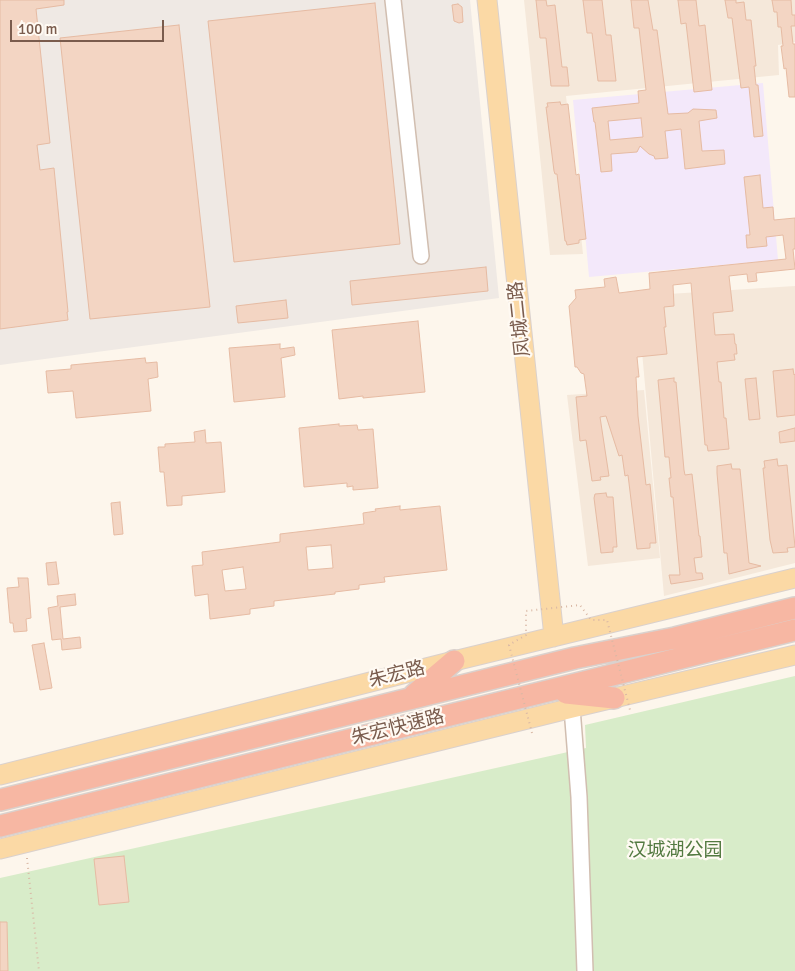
<!DOCTYPE html>
<meta charset="utf-8">
<style>
body{margin:0}
#map{position:relative;width:795px;height:971px;overflow:hidden;background:#fdf6ec;font-family:Signika,sans-serif}
canvas{display:block}
.scale{position:absolute;left:10px;top:20px;width:154px;height:22px;box-sizing:border-box;border:2px solid #7a5c4d;border-top:0;padding-left:6px;font-size:15px;line-height:18px;white-space:nowrap;color:#7a5c4d;-webkit-text-stroke:4px #fffaf3;paint-order:stroke}
</style>
<div id="map">
<canvas width="795" height="971"></canvas>
<div class="scale">100 m</div>
</div>
<script>
const context = document.querySelector('canvas').getContext('2d');
context.lineJoin = 'round';
function fill(path, color) { context.fillStyle = color; context.fill(path, 'evenodd'); }
const poly = rows => new Path2D(rows.map(r => 'M' + r).join(''));
function stroke(path, color, width, dash) { context.strokeStyle = color; context.lineWidth = width; context.lineCap = dash ? 'butt' : 'round'; context.setLineDash(dash || []); context.stroke(path); }
function label(font, color, halo, rows, align = 'center') {
  context.font = font + ' Signika,"Noto Sans SC",sans-serif'; context.lineWidth = 4.5; context.setLineDash([]); context.textBaseline = 'middle'; context.strokeStyle = halo; context.fillStyle = color; for (const [text, x, y, turn = 0] of rows) {
    context.save(); context.translate(x, y); context.rotate((+turn || 0) * Math.PI / 180); context.textAlign = isNaN(turn) ? turn : align; if (halo) context.strokeText(text, 0, 0); context.fillText(text, 0, 0); context.restore();
  }
}
fill(poly([
 [524,0,795,0,795,42,778,45,779,75,566,96,583,254,550,255],
 [795,286,795,563,664,596,637,296],
 [644,390,660,558,588,566,567,395]
]), '#f5e8da');
fill(poly([
 [0,0,470,0,499,298,0,365]
]), '#efe9e4');
fill(poly([
 [763,83,778,260,589,277,573,100]
]), '#f3e8fa');
fill(poly([
 [795,676,795,971,0,971,0,878,586,748,585,725]
]), '#d8ecc9');
const building = poly([
 [0,0,64,0,64,5,36,9,50,143,37,145,40,170,54,168,68,312,67,312,68,320,0,329,0,0],
 [536,0,546,0,547,6,555,5,562,67,567,67,569,86,551,86,546,38,540,38,536,0],
 [583,0,602,0,606,35,611,35,616,81,598,81,592,33,587,33,583,0],
 [631,0,648,0,653,30,657,30,668,114,688,113,693,109,716,110,717,118,699,121,702,151,724,150,725,164,685,169,681,129,665,131,668,158,655,159,654,156,649,154,640,146,637,152,611,154,612,171,601,172,595,122,594,122,592,108,639,103,638,91,646,90,639,28,634,28,631,0],
 [641,118,643,137,610,140,608,121,641,118],
 [678,0,696,0,699,26,705,25,712,90,694,92,686,23,681,24,678,0],
 [725,0,736,0,736,3,744,2,746,20,751,20,756,66,754,66,756,85,758,85,763,136,754,137,749,87,741,88,732,18,728,18,725,0],
 [772,0,791,0,792,15,795,15,795,26,791,26,793,44,795,44,795,97,789,97,786,68,784,69,781,46,783,46,781,27,778,27,777,12,774,12,772,0],
 [375,3,400,244,234,262,208,21,375,3],
 [458,4,462,7,463,22,459,23,454,21,452,5,458,4],
 [179,25,210,307,90,319,60,38,179,25],
 [560,102,561,105,568,104,576,175,579,174,586,239,579,240,579,243,567,245,566,241,565,241,557,174,555,174,554,171,546,107,548,107,547,103,560,102],
 [760,175,763,208,773,207,774,220,795,218,795,249,793,249,795,269,756,273,757,281,748,282,747,274,729,276,733,311,713,313,715,335,734,334,735,344,736,344,737,354,734,354,735,360,717,362,719,382,721,382,724,418,726,418,729,449,708,451,707,445,705,445,691,283,673,285,674,306,664,307,666,327,664,327,667,354,637,357,639,377,636,377,638,416,646,485,650,484,656,543,650,543,650,548,637,549,628,475,625,476,622,455,619,456,606,416,600,417,609,476,600,477,601,480,592,481,586,440,580,441,576,397,587,396,584,374,581,373,577,367,575,367,569,306,576,298,575,290,605,287,604,279,616,277,619,293,650,289,649,273,786,259,783,235,766,237,767,246,747,248,746,235,750,235,744,177,760,175],
 [486,267,488,291,352,305,350,281,486,267],
 [286,300,288,318,238,323,236,306,286,300],
 [418,321,425,392,363,398,363,396,339,399,332,330,418,321],
 [280,344,280,349,294,347,295,355,281,358,285,397,234,402,229,348,280,344],
 [145,358,146,363,157,362,158,377,148,379,151,411,76,418,73,391,48,393,46,371,71,369,71,365,145,358],
 [793,369,794,375,795,374,795,415,777,417,773,371,793,369],
 [674,378,674,382,676,382,684,470,685,475,692,474,699,536,700,536,702,557,694,558,696,573,702,573,703,579,671,584,669,575,680,575,673,497,671,497,669,478,671,478,669,457,665,457,658,380,674,378],
 [756,378,760,419,749,420,745,379,756,378],
 [339,424,339,426,357,425,358,430,373,429,378,488,353,490,353,486,347,487,347,483,304,487,299,428,339,424],
 [795,428,795,441,780,443,779,432,795,428],
 [205,430,206,443,221,442,225,492,182,496,182,505,167,506,164,472,160,472,158,447,165,447,165,444,195,442,194,432,205,430],
 [777,459,778,466,787,465,795,547,787,548,788,552,773,553,770,540,763,468,765,468,764,461,777,459],
 [731,464,732,469,740,469,749,563,761,566,729,574,727,553,724,553,717,473,717,466,731,464],
 [606,493,607,497,613,497,617,547,613,547,613,552,601,553,594,498,595,494,606,493],
 [120,502,123,534,114,535,111,503,120,502],
 [400,506,400,510,440,506,447,570,384,577,385,582,359,585,359,589,335,592,335,594,274,601,274,606,250,609,250,614,210,619,208,594,195,596,192,566,203,565,202,552,280,542,280,534,364,524,363,513,376,511,375,509,400,506],
 [331,545,333,568,308,570,306,547,331,545],
 [243,567,246,589,225,591,222,570,243,567],
 [56,562,59,584,48,585,46,563,56,562],
 [18,578,28,578,31,618,26,619,27,631,14,632,13,623,10,623,7,588,19,587,18,578],
 [75,594,76,605,60,607,63,639,80,637,81,648,62,650,61,639,52,640,48,608,58,606,57,596,75,594],
 [44,643,52,688,40,690,32,645,44,643],
 [124,856,129,902,99,905,94,859,124,856],
 [0,922,7,922,8,971,0,971,0,922]
]);
fill(building, '#f3d5c3');
stroke(building, '#e6bba3', 1);
const minor = poly([
 [393,0,421,256],
 [572,708,579,797,585,971]
]);
const major = poly([
 [487,0,554,637],
 [0,775,454,661,795,578],
 [0,849,572,708,795,655]
]);
const highway = poly([
 [566,693,614,698],
 [414,695,454,661],
 [0,800,575,658,675,638,795,608],
 [0,826,795,630]
]);
stroke(minor, '#d1beb0', 18);
stroke(major, '#dad1cd', 21);
stroke(highway, '#dad1cd', 24);
stroke(poly([
 [27,858,39,971]
]), '#d9b8a5', 2, [1, 4]);
stroke(minor, '#fff', 15);
stroke(major, '#fbd9a5', 19);
stroke(highway, '#f7b7a3', 21);
stroke(poly([
 [532,733,509,645,526,635,526,611,580,605,591,620,607,620,630,710]
]), '#d9b8a5', 2, [1, 4]);
label('19px', '#7a5c4d', '#fffaf3', [
 ["凤城二路",520,319,-96],
 ["朱宏路",397,675,-14],
 ["朱宏快速路",398,728,-14]
]);
label('19px', '#537a41', '#fffaf3', [
 ["汉城湖公园",675,851]
]);
</script>
